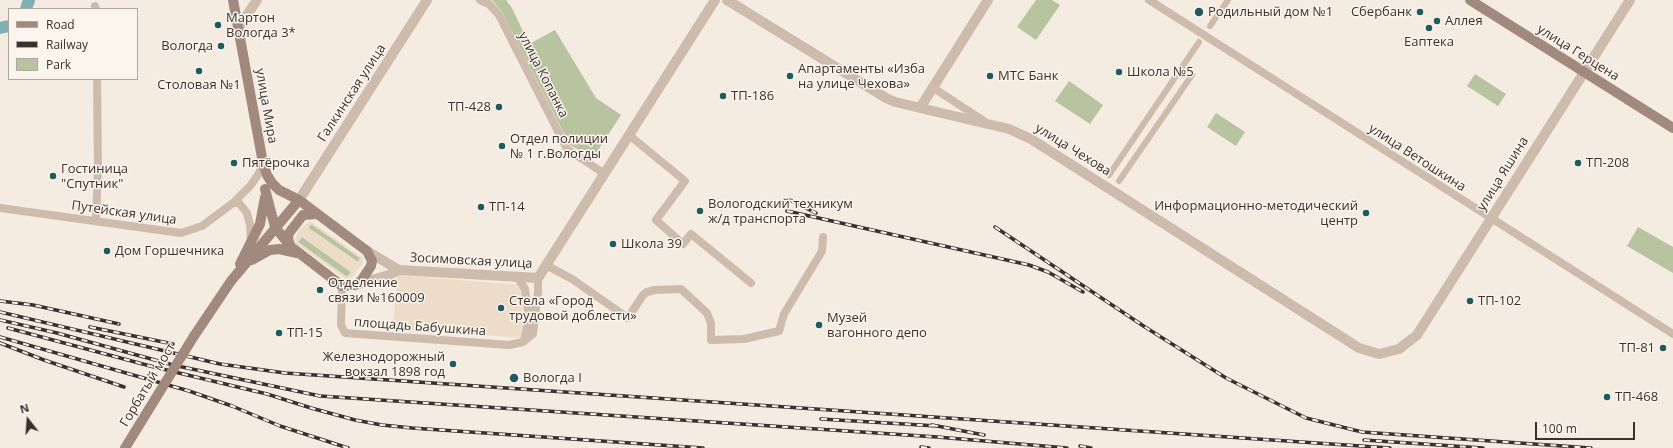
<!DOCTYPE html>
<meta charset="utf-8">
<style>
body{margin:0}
#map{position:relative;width:1673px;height:448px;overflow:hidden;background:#f4ebe1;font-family:"Open Sans",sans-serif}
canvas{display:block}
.legend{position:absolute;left:8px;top:8px;width:130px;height:72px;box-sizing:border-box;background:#fbf5ee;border:1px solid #aea6a0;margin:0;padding:5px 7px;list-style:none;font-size:12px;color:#3b302b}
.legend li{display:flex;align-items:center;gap:8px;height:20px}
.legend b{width:20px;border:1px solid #aea6a0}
.north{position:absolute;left:8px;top:400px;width:40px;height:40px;-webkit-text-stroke:3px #fbf5ee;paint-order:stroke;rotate:343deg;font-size:11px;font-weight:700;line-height:16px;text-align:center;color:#3b302b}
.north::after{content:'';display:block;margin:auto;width:14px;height:18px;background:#3b302b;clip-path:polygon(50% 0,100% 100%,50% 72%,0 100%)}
.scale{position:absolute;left:1535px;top:422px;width:100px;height:18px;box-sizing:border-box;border:2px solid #3b302b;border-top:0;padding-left:5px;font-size:12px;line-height:14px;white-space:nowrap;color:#3b302b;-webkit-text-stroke:3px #fbf5ee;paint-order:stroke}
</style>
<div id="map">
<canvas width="1673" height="448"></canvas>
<ul class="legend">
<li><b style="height:5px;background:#a18a7d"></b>Road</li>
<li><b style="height:5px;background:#3b302b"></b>Railway</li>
<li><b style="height:11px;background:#b8c4a0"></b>Park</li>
</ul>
<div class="north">N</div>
<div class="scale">100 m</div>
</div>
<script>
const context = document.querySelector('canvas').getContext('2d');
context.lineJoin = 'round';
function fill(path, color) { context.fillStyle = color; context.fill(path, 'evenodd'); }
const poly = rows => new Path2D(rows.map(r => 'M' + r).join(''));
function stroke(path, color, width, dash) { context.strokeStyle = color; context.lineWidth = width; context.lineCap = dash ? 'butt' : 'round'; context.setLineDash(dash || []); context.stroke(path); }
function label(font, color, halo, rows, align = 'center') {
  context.font = font + ' "Open Sans",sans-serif'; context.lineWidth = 3; context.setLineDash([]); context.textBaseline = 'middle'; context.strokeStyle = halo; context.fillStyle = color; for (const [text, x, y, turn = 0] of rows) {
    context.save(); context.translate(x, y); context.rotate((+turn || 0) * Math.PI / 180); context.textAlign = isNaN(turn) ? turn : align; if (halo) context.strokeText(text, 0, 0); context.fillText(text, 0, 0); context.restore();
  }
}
fill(poly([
 [492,0,506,0,512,8,529,44,555,30,596,98,621,115,593,158,570,145,502,12],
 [1036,0,1052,0,1060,5,1036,40,1017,27],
 [1475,74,1506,94,1498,106,1467,86],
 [1069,81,1103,105,1090,124,1055,101],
 [1216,113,1245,132,1236,146,1207,127],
 [311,224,360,258,358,262,308,228],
 [1638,227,1673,247,1673,273,1627,246],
 [302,237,351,272,347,277,298,242]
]), '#b8c4a0');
fill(poly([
 [310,221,363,258,363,263,351,279,347,280,294,242,299,230],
 [311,224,360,258,358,262,309,228],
 [302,237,351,272,347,277,298,242],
 [397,275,520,285,524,299,524,328,521,338,393,328]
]), '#ecdcc8');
stroke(poly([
 [26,9,29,0],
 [0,28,9,26]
]), '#7fb0b2', 12);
stroke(poly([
 [1210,26,1228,0],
 [1109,175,1199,42],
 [1119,181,1192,75]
]), '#cdbbac', 6);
stroke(poly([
 [480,0,489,4,499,15,567,149,605,174],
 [1149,0,1673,334],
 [95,6,96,9],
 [932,87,984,121],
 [629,135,685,181,656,220,683,244,691,234,751,283],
 [233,203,239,203,247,213,250,225,251,241],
 [0,208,181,233,202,226,233,203,250,186,258,175,263,163],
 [96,220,98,167,97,79],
 [546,265,572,279,628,318,643,295,647,292,655,290,681,289,707,313,711,323,711,340,744,339,779,331,784,314,822,251,823,237],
 [518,278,525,289,528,309,528,324,524,341],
 [338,284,342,286,341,325,345,333,509,345,523,342,533,334,538,292,538,278]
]), '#cdbbac', 8);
stroke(poly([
 [727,0,886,98,895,102,1009,129,1031,139,1359,348,1379,354,1399,349,1417,335,1630,0],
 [239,27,257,0],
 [920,108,988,0],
 [299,200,427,0],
 [367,251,399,270,538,278,715,0],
 [355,285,389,275,399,270]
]), '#cdbbac', 10);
stroke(poly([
 [233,0,263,163,267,175,272,183,279,190,299,200,367,251,372,261,371,266,361,281,355,285,342,286,290,246,275,227,265,189],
 [1470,0,1673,128],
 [290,246,288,238,289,233,303,215,317,214],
 [252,260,270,250,279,249,297,253],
 [240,264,260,224,265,197],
 [194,336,231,281,299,200]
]), '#a18a7d', 10);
const rail = poly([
 [790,200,816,213],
 [787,211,1029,265,1048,272,1083,292],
 [995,227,1145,327,1226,378,1306,418,1362,432,1591,448],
 [0,301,33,305,119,324],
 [0,312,220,364,285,373,1390,448],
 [0,320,57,333,173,365,320,396,937,437,1067,448],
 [90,327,173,344],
 [8,328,154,367,267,394,311,408,355,420,382,425,412,428,703,448],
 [0,337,189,391,232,406,280,426,348,448],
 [0,343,44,360,124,387],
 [821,419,937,426],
 [932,425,984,435],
 [1364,440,1483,448],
 [1080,446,1091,448],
 [921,447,929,448]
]);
stroke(rail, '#3b302b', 3.5);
stroke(rail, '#fbf5ee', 2, [6]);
stroke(poly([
 [125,448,194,336]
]), '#a18a7d', 10);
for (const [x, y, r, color] of [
 [1199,12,5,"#1f5a5e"],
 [1420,12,4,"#1f5a5e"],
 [1437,21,4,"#1f5a5e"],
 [218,25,4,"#1f5a5e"],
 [1429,28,4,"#1f5a5e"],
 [221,46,4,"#1f5a5e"],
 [199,71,4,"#1f5a5e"],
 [1119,72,4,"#1f5a5e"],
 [790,76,4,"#1f5a5e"],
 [990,76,4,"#1f5a5e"],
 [723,96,4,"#1f5a5e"],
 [499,107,4,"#1f5a5e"],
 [502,146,4,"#1f5a5e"],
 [234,163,4,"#1f5a5e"],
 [1578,163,4,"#1f5a5e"],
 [53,176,4,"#1f5a5e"],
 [481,207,4,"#1f5a5e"],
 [700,211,4,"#1f5a5e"],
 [1366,213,4,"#1f5a5e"],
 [613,244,4,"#1f5a5e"],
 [107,251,4,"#1f5a5e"],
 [320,290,4,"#1f5a5e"],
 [1470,301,4,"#1f5a5e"],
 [501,308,4,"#1f5a5e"],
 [819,325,4,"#1f5a5e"],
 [279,333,4,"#1f5a5e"],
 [1663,348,4,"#1f5a5e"],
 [453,364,4,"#1f5a5e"],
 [514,378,5,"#1f5a5e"],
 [1607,397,4,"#1f5a5e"]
]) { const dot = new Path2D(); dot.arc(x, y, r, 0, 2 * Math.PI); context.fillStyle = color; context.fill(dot); stroke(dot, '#fbf5ee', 1.5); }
label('13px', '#3b302b', '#fbf5ee', [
 ["Родильный дом №1",1208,12],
 ["Сбербанк",1412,12,"right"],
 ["Мартон",226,18],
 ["Вологда 3*",226,33],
 ["Аллея",1445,21],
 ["Еаптека",1429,42,"center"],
 ["Вологда",213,46,"right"],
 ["Апартаменты «Изба",798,69],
 ["на улице Чехова»",798,84],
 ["Школа №5",1127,72],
 ["МТС Банк",998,76],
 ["Столовая №1",199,85,"center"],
 ["ТП-186",731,96],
 ["ТП-428",491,107,"right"],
 ["Отдел полиции",510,139],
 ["№ 1 г.Вологды",510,154],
 ["Пятёрочка",242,163],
 ["ТП-208",1586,163],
 ["Гостиница",61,169],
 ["\"Спутник\"",61,184],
 ["Вологодский техникум",708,204],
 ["ж/д транспорта",708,219],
 ["Информационно-методический",1358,206,"right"],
 ["центр",1358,221,"right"],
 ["ТП-14",489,207],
 ["Школа 39",621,244],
 ["Дом Горшечника",115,251],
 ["Отделение",328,283],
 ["связи №160009",328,298],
 ["Стела «Город",509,301],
 ["трудовой доблести»",509,316],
 ["ТП-102",1478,301],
 ["Музей",827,318],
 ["вагонного депо",827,333],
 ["ТП-15",287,333],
 ["ТП-81",1655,348,"right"],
 ["Железнодорожный",445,357,"right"],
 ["вокзал 1898 год",445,372,"right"],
 ["Вологда I",523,378],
 ["ТП-468",1615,397]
], 'left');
label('13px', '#3b302b', '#fbf5ee', [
 ["улица Герцена",1578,53,32],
 ["улица Копанка",543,75,63],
 ["Галкинская улица",352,93,-57],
 ["улица Мира",266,106,80],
 ["улица Чехова",1073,150,32],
 ["улица Ветошкина",1417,158,33],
 ["улица Яшина",1503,174,-58],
 ["Путейская улица",124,213,8],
 ["Зосимовская улица",471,261,3],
 ["площадь Бабушкина",420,327,4],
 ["Горбатый мост",148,385,-59]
]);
</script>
